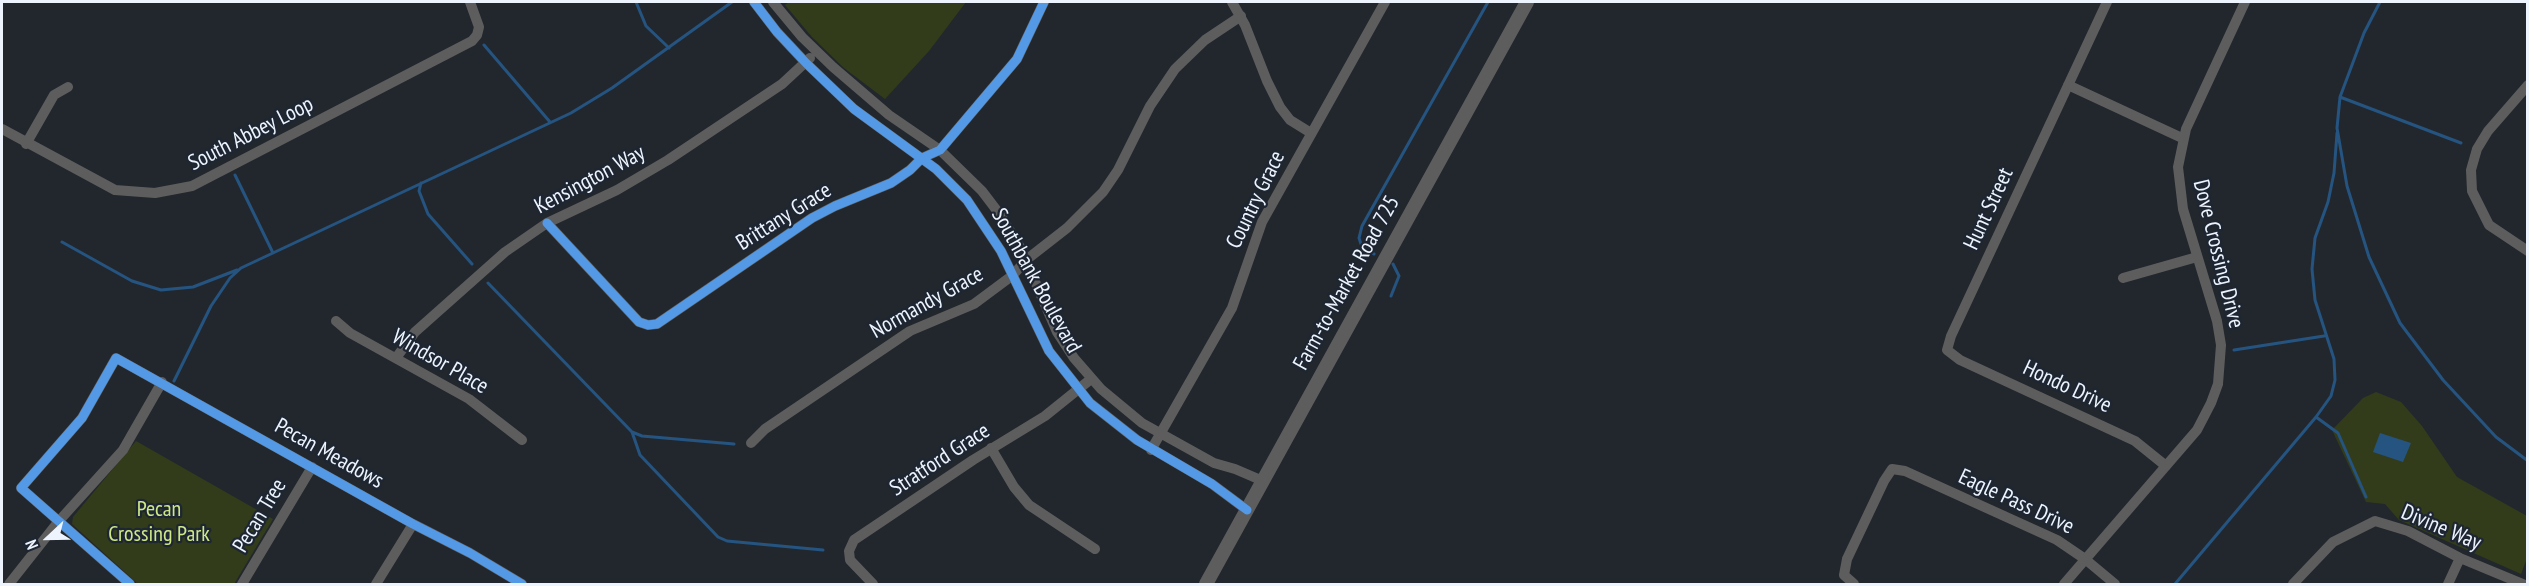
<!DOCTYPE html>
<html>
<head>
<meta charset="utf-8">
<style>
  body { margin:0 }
  #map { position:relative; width:2529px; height:586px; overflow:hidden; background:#22272d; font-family:"PT Sans Narrow",sans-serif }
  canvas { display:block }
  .frame { position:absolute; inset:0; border:3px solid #eef4fd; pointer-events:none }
  .north { position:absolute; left:18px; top:508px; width:60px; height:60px; -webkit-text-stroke:4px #1d2632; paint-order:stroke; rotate:248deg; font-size:16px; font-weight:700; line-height:24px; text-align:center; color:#eef4fd }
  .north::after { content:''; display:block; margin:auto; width:21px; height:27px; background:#eef4fd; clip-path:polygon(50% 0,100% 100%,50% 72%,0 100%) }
</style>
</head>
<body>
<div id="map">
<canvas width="2529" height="586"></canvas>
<div class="frame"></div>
<div class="north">N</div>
</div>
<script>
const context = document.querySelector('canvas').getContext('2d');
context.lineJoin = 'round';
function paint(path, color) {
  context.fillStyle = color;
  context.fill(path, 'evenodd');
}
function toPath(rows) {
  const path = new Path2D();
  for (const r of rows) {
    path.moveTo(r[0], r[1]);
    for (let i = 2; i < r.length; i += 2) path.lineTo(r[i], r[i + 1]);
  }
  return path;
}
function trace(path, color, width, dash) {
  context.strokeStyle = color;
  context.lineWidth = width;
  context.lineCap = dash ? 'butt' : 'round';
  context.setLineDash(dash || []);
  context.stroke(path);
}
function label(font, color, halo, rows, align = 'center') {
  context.font = font + ' "PT Sans Narrow",sans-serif';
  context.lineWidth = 4.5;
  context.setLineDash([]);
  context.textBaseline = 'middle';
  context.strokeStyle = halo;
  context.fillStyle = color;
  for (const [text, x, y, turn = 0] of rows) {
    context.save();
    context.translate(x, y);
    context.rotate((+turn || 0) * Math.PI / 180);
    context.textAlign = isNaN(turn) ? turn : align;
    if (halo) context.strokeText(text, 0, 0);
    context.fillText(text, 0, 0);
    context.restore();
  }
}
const green = toPath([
  [789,2,966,2,929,51,885,99,844,68,812,37,785,5],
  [2376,392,2401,402,2422,426,2457,477,2527,516,2527,558,2521,574,2399,520,2385,504,2366,502,2332,430,2363,398],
  [136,441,273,519,234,584,138,584,72,524,73,517]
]);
const water = toPath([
  [2380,433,2411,443,2403,462,2373,452]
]);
const stream = toPath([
  [636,2,646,26,669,48],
  [2380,2,2364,33,2340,97,2337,128,2347,186,2369,257,2400,323,2443,380,2496,437,2528,461],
  [484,45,550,122],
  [2340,97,2461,143],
  [235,175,273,253],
  [421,183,419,191,428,214,472,264],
  [62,242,132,281,161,290,193,287,237,270],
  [1374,254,1361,244,1359,238,1362,226,1488,2],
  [488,283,632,432,640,455,718,537,727,541,823,550],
  [1391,296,1399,276,1393,264],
  [2234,350,2324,336],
  [174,381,211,306,230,278,241,268,571,113,612,88,732,2],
  [2316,417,2338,433,2366,497],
  [632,432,642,436,734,444],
  [2175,584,2316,417,2331,396,2335,380,2334,359,2315,300,2312,269,2315,238,2328,202,2334,173,2337,133]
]);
const minor = toPath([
  [754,2,777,32,806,63,854,109,936,169,967,200,1001,251,1049,351,1090,403,1137,440,1212,484,1247,510],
  [773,2,802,37,833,67,889,115,940,150,982,191,1001,216,1020,247,1057,332,1074,358,1101,389,1142,423,1214,463,1235,469,1263,481],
  [1232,2,1245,25,1267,81,1280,107,1290,120,1311,133],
  [2107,2,1951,336,1947,350,1960,360,2135,441,2166,466],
  [2068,85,2182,138],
  [2528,85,2488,131,2477,149,2471,170,2472,191,2489,225,2528,251],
  [2,129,115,190,155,193,192,186,472,41,477,35,479,27,470,2],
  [26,144,54,95,68,87],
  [547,223,639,322,648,325,657,324,812,218,835,206,891,183,910,170,922,158,940,150,1017,59,1044,2],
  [2123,278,2197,257],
  [336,321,350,333,469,399,522,440],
  [396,358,415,332,505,252,547,223,617,190,668,160,782,84,810,58],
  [751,443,765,429,910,331,974,304,1013,275,1026,260,1067,228,1103,192,1118,170,1150,106,1175,69,1205,40,1241,16],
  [991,448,1014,487,1029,505,1095,549],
  [1151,450,1232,308,1262,222,1385,2],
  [9,584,58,522,123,450,162,382],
  [130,584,21,488,82,418,116,358,413,524,470,553,522,584],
  [242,584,312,467],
  [376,584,413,524],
  [873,584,850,560,849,551,854,540,973,460,1045,416,1091,379],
  [1854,584,1844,575,1847,559,1884,481,1892,469,1905,471,2057,540,2085,559,2115,584],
  [2064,584,2197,430,2211,403,2218,384,2221,345,2217,321,2183,209,2178,167,2186,129,2245,2],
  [2293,584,2333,542,2375,521,2408,531,2460,558,2523,584],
  [2448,584,2460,558]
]);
const tertiary = toPath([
  [1206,584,1527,2]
]);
const cycleway = toPath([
  [754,2,777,32,806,63,854,109,936,169,967,200,1001,251,1049,351,1090,403,1137,440,1212,484,1247,510],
  [547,223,639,322,648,325,657,324,812,218,835,206,891,183,910,170,922,158,940,150,1017,59,1044,2],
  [130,584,21,488,82,418,116,358,413,524,470,553,522,584]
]);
const streetNames = [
  ["South Abbey Loop",251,134,-27],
  ["Kensington Way",590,180,-28],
  ["Country Grace",1256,200,-64],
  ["Hunt Street",1989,209,-65],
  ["Brittany Grace",784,217,-32],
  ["Dove Crossing Drive",2218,254,76],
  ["Southbank Boulevard",1036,281,61],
  ["Farm-to-Market Road 725",1347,283,-61],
  ["Normandy Grace",927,303,-29],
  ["Windsor Place",440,362,30],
  ["Hondo Drive",2067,387,25],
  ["Pecan Meadows",329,454,29],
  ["Stratford Grace",940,460,-33],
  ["Eagle Pass Drive",2016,502,25],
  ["Pecan Tree",260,516,-59],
  ["Divine Way",2441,528,23]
];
const parkNames = [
  ["Pecan",159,510],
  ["Crossing Park",159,535]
];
paint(green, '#323c1b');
paint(water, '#255480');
trace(stream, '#255480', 3);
trace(minor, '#5d5d5d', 10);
trace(tertiary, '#5d5d5d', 14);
trace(cycleway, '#5399e6', 9);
label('22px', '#eef4fd', '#1d2632', streetNames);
label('22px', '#cfe887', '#1d2632', parkNames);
</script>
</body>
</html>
